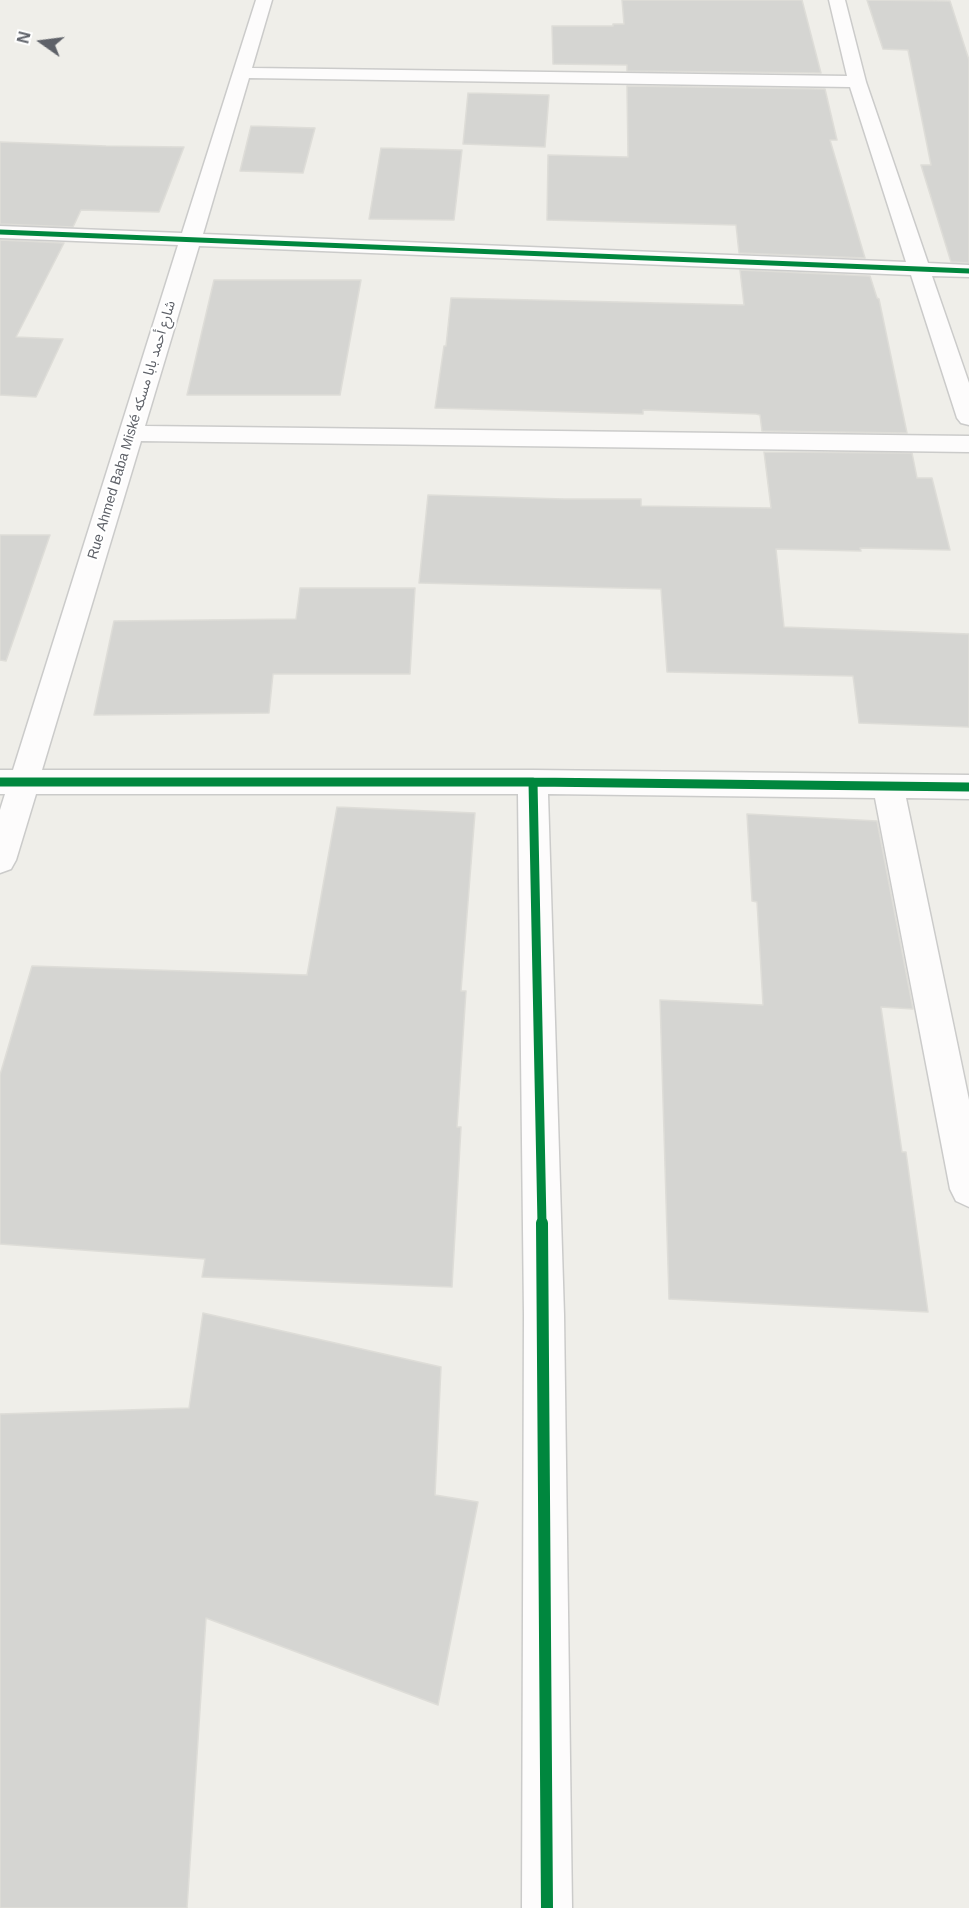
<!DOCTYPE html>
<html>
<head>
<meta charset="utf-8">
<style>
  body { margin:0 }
  #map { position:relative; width:969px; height:1908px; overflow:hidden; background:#efeee9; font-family:Arial,sans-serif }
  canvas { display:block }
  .north { position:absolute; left:12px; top:12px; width:60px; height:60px; -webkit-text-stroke:4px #fff; paint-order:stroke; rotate:284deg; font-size:16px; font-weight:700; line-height:24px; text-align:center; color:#5e6168 }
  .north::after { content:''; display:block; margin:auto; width:21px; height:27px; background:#5e6168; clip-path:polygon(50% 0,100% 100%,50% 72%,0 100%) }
</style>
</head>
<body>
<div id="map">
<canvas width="969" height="1908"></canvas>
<div class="north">N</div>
</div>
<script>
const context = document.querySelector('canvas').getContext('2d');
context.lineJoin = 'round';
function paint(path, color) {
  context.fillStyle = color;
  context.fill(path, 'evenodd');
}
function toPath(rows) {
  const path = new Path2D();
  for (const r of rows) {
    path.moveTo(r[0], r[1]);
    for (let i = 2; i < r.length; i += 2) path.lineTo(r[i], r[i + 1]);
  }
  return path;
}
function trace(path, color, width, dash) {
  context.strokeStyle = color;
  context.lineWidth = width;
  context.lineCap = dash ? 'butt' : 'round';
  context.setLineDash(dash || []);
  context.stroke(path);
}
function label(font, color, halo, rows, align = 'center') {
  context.font = font + ' Arial,"Noto Sans Arabic",sans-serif';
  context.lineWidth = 4.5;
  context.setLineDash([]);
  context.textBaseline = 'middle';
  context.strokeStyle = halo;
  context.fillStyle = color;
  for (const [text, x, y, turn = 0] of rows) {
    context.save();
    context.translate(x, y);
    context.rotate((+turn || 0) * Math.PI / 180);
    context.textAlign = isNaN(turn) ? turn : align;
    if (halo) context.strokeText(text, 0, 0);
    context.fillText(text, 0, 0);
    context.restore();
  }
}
const building = toPath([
  [622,0,802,0,821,73,627,71,627,65,553,64,552,26,613,26,613,24,624,24,622,0],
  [867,0,950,1,969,60,969,263,951,262,921,165,931,165,908,50,883,49,867,0],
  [627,86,825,89,837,140,830,140,865,258,739,253,736,225,547,220,548,155,628,157,627,86],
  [468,93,549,95,545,147,463,144,468,93],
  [251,126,315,128,303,173,240,171,251,126],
  [0,142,106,146,184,147,159,212,81,210,73,227,0,224,0,142],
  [381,148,462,150,454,220,369,219,381,148],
  [0,240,64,243,16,337,63,339,36,397,0,395,0,240],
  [740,270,870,276,877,298,879,299,907,433,762,431,760,415,756,414,643,410,643,414,435,408,444,346,446,346,451,298,744,305,740,270],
  [214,280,361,280,340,395,187,395,214,280],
  [764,452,912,453,917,478,932,478,950,550,860,548,861,551,776,549,784,627,969,634,969,727,859,723,853,676,667,672,661,589,419,583,428,495,564,499,641,499,641,506,771,508,764,452],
  [0,535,50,535,6,661,0,660,0,535],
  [300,588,415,588,410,674,273,674,269,713,94,715,114,621,296,619,300,588],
  [337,807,475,813,461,991,466,991,457,1127,461,1127,452,1287,202,1277,205,1259,0,1244,0,1075,32,966,307,975,337,807],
  [747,814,877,821,913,1009,881,1007,902,1152,906,1152,928,1312,669,1299,660,1000,763,1005,757,902,752,901,747,814],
  [203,1313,441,1367,435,1495,478,1502,438,1705,206,1618,187,1908,0,1908,0,1414,189,1408,203,1313]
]);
const minor = toPath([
  [256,0,272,0,252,68,847,76,829,0,845,0,866,82,928,263,969,265,969,277,932,276,969,383,969,425,961,423,957,418,911,275,199,246,145,426,969,436,969,452,141,441,42,770,533,770,969,775,969,799,906,798,969,1100,969,1207,956,1201,950,1189,875,798,548,794,564,1315,572,1908,522,1908,524,1315,518,794,36,794,16,860,11,869,0,873,0,810,5,794,0,794,0,770,13,770,178,245,0,238,0,226,182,233,256,0],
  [249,78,850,87,906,262,203,234,249,78]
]);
const cyclewayFar2 = toPath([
  [0,232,969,271]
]);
const cyclewayFar1 = toPath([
  [0,782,533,782,969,787],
  [533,782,542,1224]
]);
const cycleway = toPath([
  [542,1223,547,1908]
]);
const farStreetnames = [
  ["Rue Ahmed Baba Miské شارع أحمد بابا مسكه",132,430,-73]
];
paint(building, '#d5d5d2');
trace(building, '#deddd8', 1.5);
trace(minor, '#cbcbca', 3);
paint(minor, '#fdfcfc');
trace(cyclewayFar2, '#00873e', 5);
trace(cyclewayFar1, '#00873e', 9);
trace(cycleway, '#00873e', 12);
label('14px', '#5e6168', '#fff', farStreetnames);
</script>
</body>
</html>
